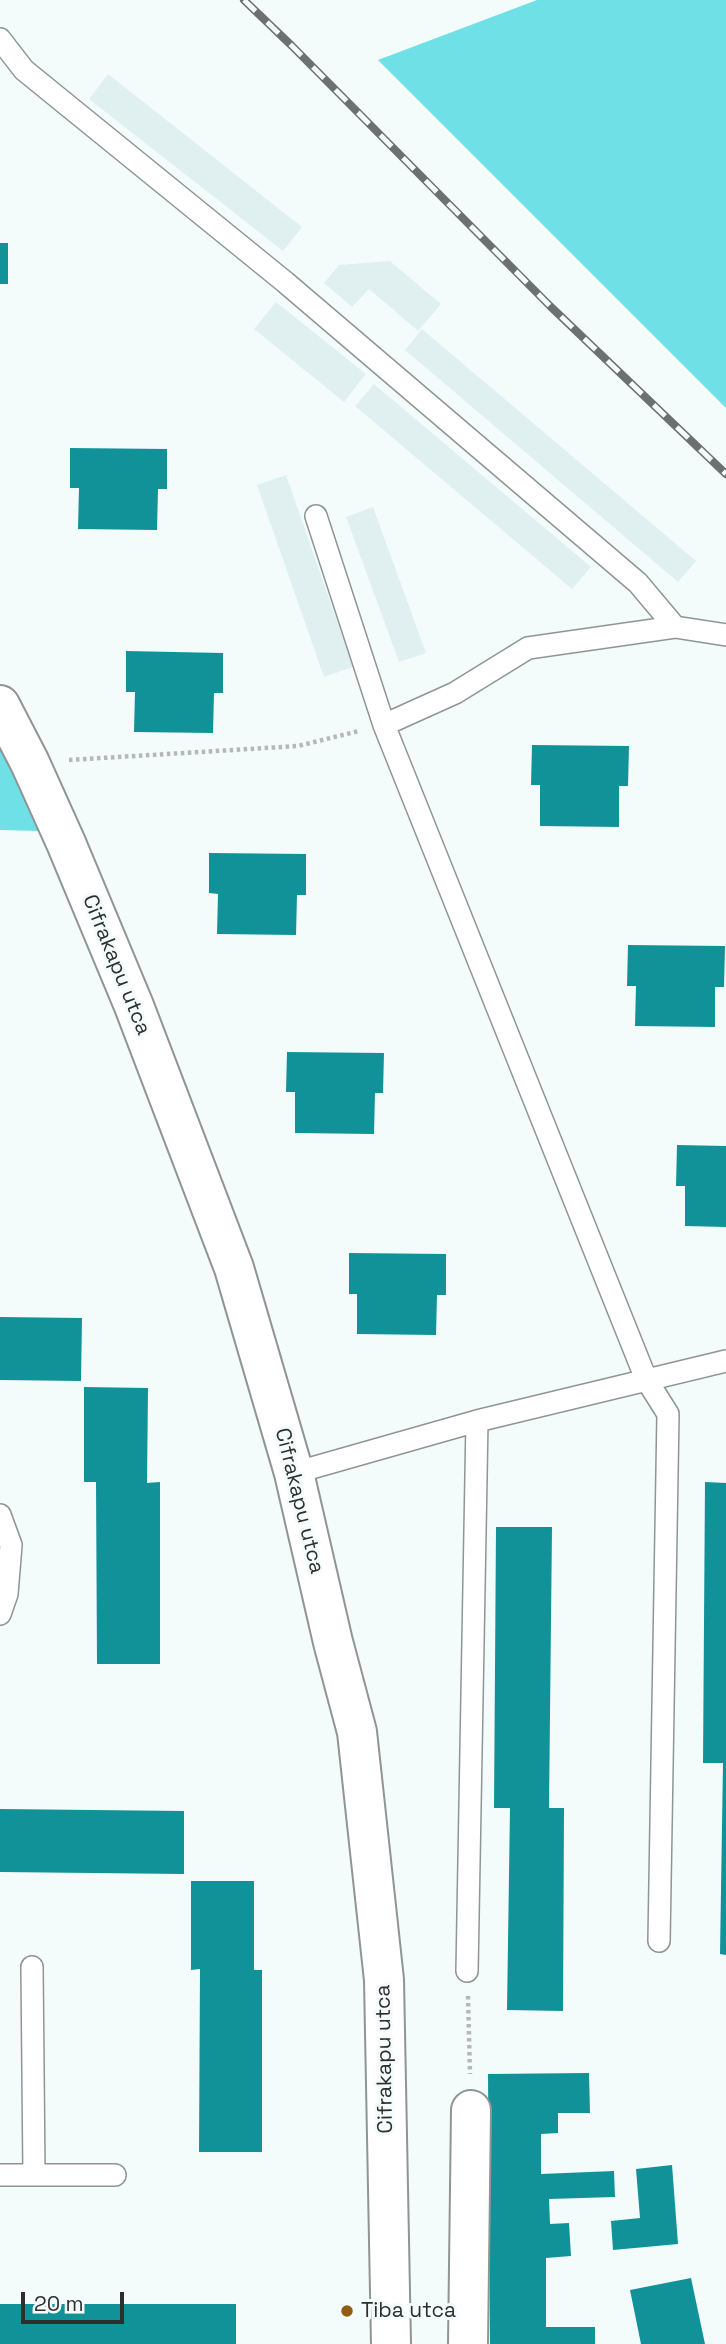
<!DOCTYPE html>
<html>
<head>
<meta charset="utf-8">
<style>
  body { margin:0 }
  #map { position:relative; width:726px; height:2344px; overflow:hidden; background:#f4fbfb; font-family:"Space Grotesk",sans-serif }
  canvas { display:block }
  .scale { position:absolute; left:21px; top:2292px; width:103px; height:32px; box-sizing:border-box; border:4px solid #2d2f2f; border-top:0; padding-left:9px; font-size:21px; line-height:24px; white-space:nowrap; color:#2d2f2f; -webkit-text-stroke:5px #f4fbfb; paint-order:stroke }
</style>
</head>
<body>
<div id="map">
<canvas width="726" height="2344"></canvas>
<div class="scale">20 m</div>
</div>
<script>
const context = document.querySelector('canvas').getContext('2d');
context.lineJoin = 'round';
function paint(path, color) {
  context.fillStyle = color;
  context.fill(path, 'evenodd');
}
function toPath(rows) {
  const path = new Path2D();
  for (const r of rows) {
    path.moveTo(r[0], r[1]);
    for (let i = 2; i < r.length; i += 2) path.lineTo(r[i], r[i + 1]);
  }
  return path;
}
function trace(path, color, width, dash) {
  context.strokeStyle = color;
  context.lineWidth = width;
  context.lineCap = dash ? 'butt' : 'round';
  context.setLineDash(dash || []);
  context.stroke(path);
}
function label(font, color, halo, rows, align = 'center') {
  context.font = font + ' "Space Grotesk",sans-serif';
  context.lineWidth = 6;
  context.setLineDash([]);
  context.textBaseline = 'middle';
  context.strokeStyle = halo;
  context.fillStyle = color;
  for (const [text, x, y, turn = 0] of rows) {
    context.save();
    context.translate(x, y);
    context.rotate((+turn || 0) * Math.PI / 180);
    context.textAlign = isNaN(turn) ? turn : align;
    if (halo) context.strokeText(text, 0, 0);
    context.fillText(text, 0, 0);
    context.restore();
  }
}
const built = toPath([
  [108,74,302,227,283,251,89,99],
  [390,261,441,304,418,331,369,289,352,307,324,283,339,265],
  [276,302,366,374,344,402,254,329],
  [422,329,696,561,678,582,405,350],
  [374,384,591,567,572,589,355,406],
  [286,475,353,667,324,677,257,485],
  [373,507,426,653,399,662,346,517]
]);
const green = toPath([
  [537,0,726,0,726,408,378,60],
  [0,744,40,831,0,830]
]);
const building = toPath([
  [0,243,8,243,8,284,0,284],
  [70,448,167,449,167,489,158,489,157,530,78,529,79,488,70,488],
  [126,651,223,653,223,693,214,693,213,733,134,732,135,692,126,692],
  [532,745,629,746,628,786,619,786,619,827,540,826,540,785,531,785],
  [209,853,306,854,306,895,297,895,296,935,217,934,218,894,209,893],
  [628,945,725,946,724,987,715,987,715,1027,635,1026,636,986,627,986],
  [287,1052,384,1053,383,1093,375,1093,374,1134,295,1133,295,1092,286,1092],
  [677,1145,726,1146,726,1227,685,1226,685,1186,676,1186],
  [349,1253,446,1254,446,1295,437,1295,436,1335,357,1334,357,1294,349,1294],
  [0,1317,82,1318,81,1381,0,1380],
  [84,1387,148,1388,147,1483,160,1482,160,1664,97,1664,96,1482,84,1482],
  [705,1482,726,1483,726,1955,720,1954,723,1763,703,1763],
  [496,1527,552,1527,549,1808,564,1808,563,2011,507,2010,510,1808,494,1808],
  [0,1809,184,1811,184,1874,0,1872],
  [191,1881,254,1881,254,1970,262,1970,262,2152,199,2152,200,1969,191,1970],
  [589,2073,590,2113,558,2113,558,2133,541,2134,541,2174,614,2171,615,2197,549,2199,550,2224,569,2223,571,2256,546,2258,546,2327,595,2327,595,2344,490,2344,488,2074],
  [672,2165,678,2244,613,2250,611,2221,640,2218,636,2169],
  [691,2278,705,2344,641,2344,630,2290],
  [0,2304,236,2304,236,2344,0,2344]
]);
const path = toPath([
  [69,760,298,746,359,731],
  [468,1996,470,2074]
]);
const lane = toPath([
  [0,39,24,70,285,282,638,583,675,627],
  [316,516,384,725,646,1379,668,1414,659,1941],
  [384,725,455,693,528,648,675,627,726,635],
  [294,1473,477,1421,726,1361],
  [0,1515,11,1545,7,1594,0,1614],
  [32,1967,34,2175],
  [467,1971,477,1421],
  [0,2175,115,2175]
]);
const street = toPath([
  [0,705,30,763,66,843,134,1006,234,1268,294,1473,333,1642,357,1732,384,1980,391,2344],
  [468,2344,471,2110]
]);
const rail = toPath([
  [244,0,292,46,550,306,726,474]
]);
const markers = [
  [347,2311,7,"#925d11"]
];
const streetNames = [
  ["Cifrakapu utca",116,965,68],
  ["Cifrakapu utca",299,1501,76],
  ["Cifrakapu utca",385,2059,-91]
];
const poiNames = [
  ["Tiba utca",361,2311]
];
paint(built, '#e0f0f0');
paint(green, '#6ee0e6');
paint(building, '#119298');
trace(lane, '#8f9595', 24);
trace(street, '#8f9595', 42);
trace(path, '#b3b8b8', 4.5, [3.5, 3.5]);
trace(lane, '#fff', 21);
trace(street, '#fff', 38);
trace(rail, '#6c7070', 8);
trace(rail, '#f4fbfb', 5, [16]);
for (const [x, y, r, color] of markers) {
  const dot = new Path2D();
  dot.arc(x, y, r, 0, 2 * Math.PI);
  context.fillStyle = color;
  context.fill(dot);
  trace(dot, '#f4fbfb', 2.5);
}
label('21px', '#2d2f2f', '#f4fbfb', streetNames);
label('21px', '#2d2f2f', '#f4fbfb', poiNames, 'left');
</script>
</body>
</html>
